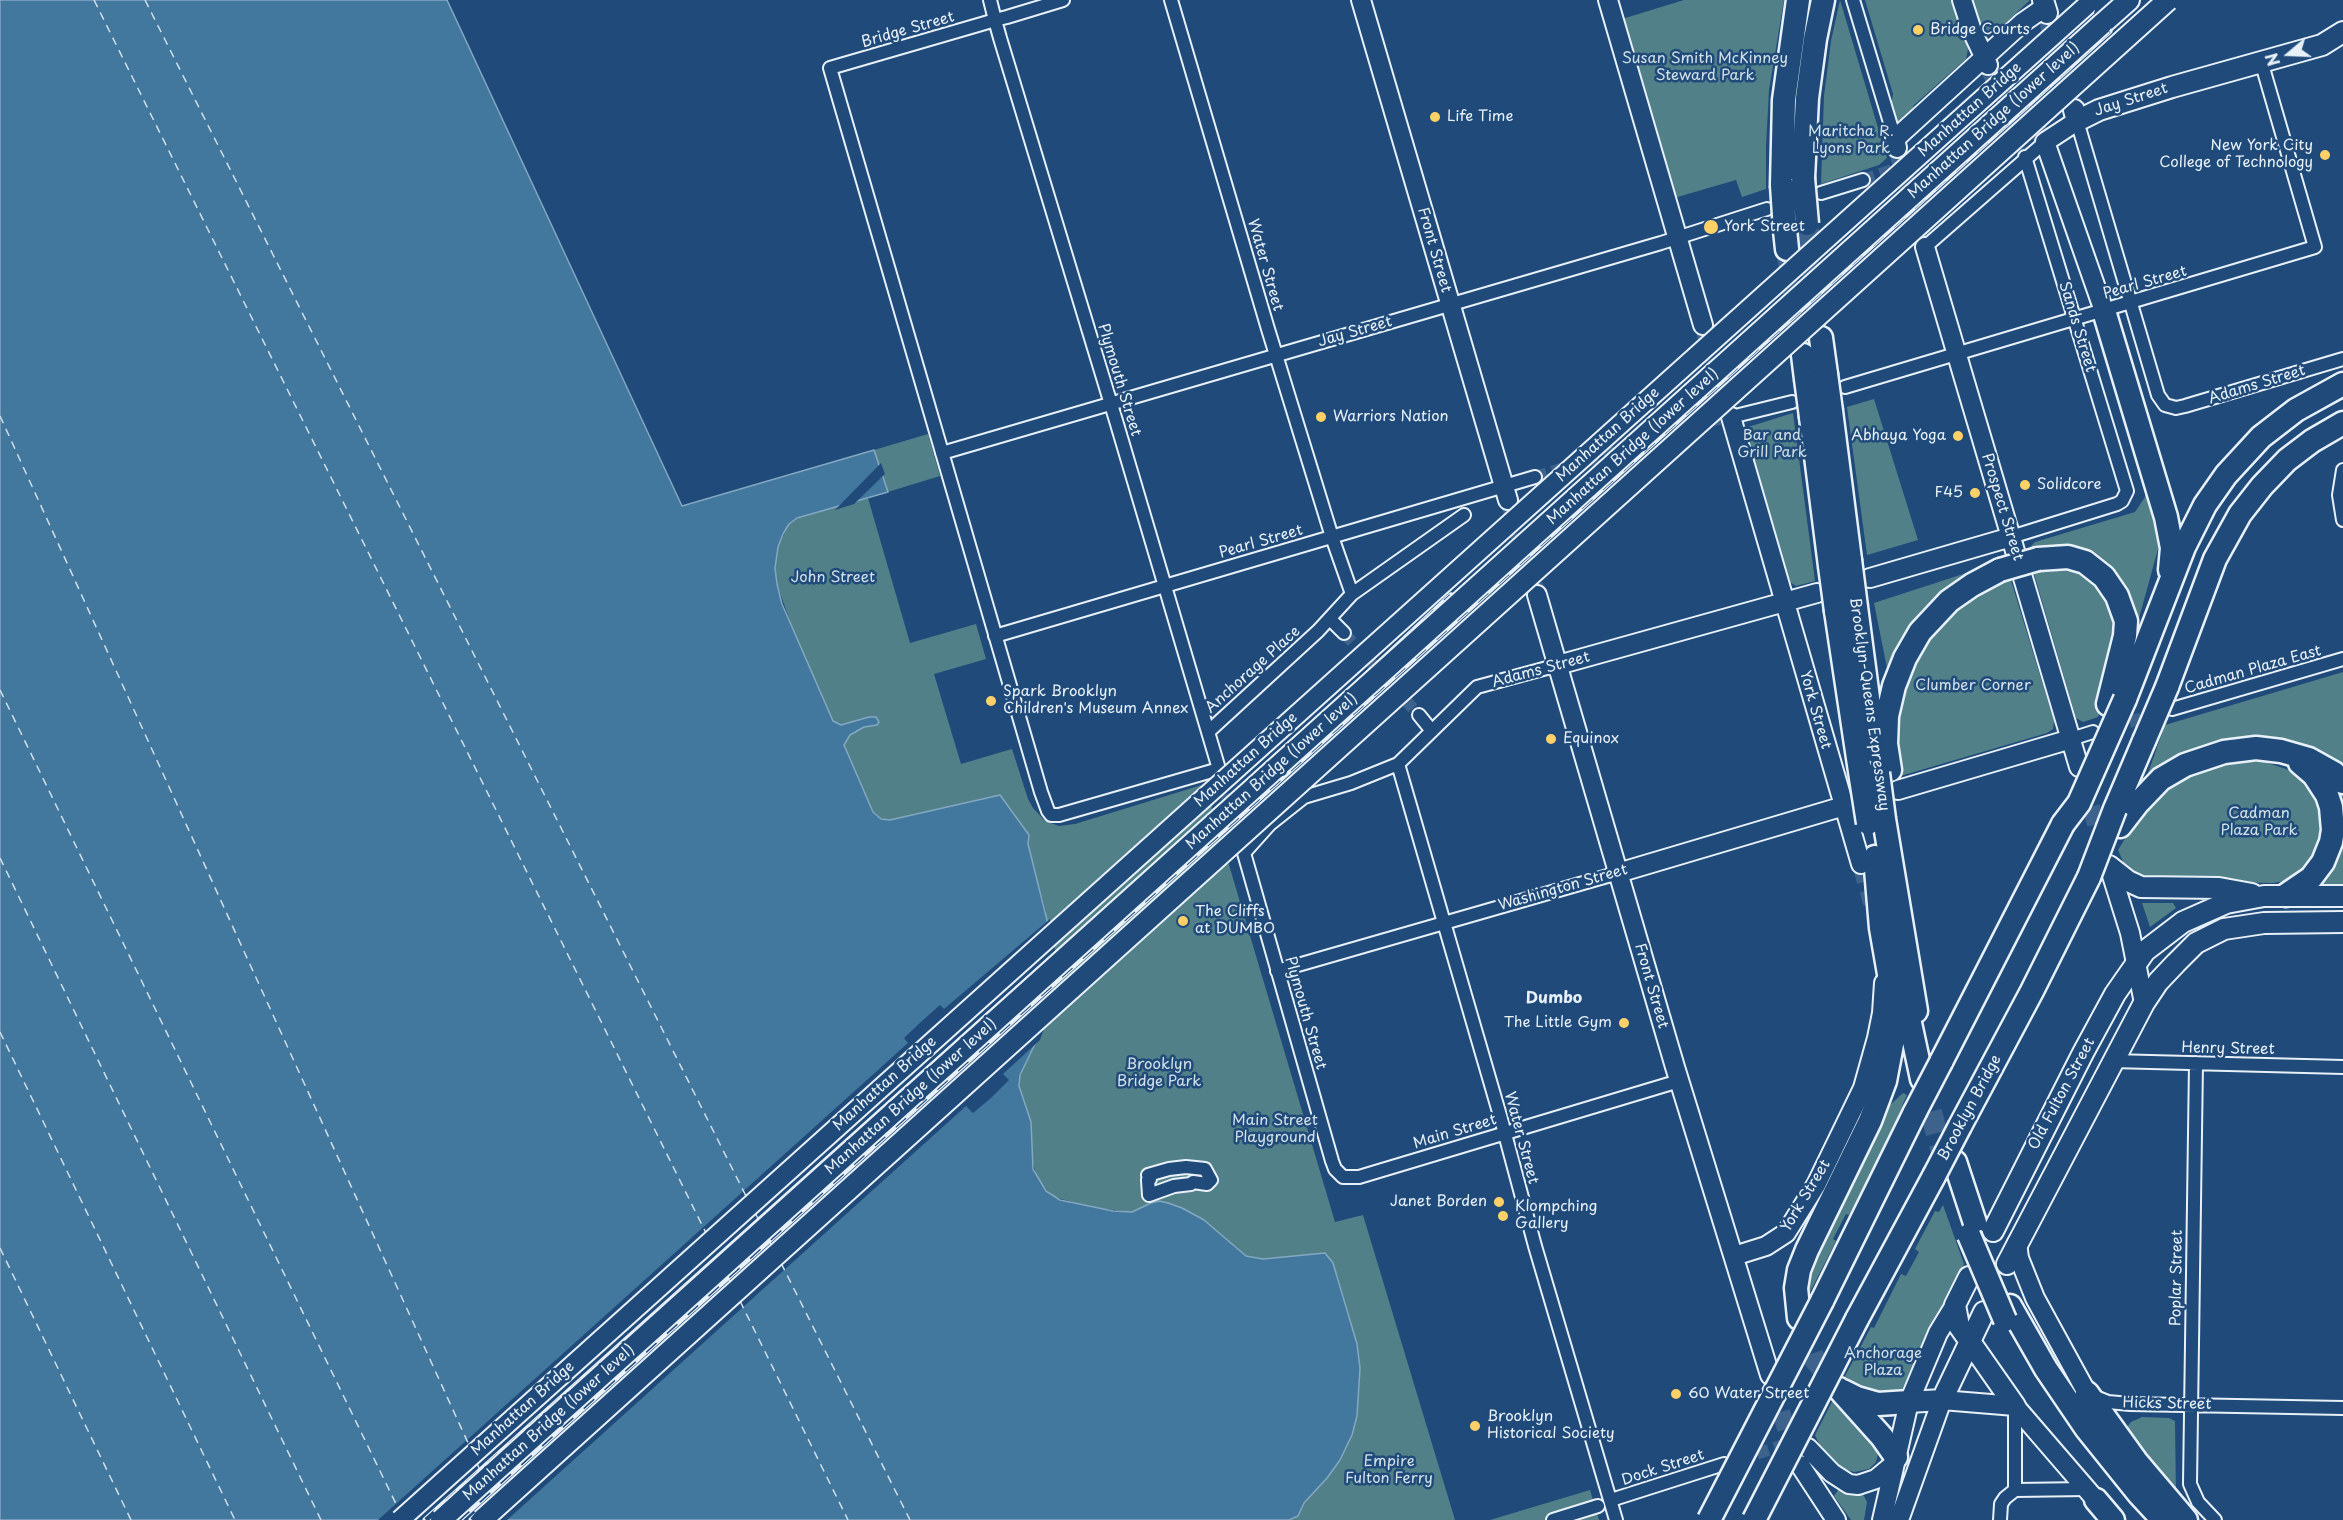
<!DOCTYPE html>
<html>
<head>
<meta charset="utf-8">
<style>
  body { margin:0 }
  #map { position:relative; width:2343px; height:1520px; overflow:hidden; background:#1f4a7a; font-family:"Playpen Sans",sans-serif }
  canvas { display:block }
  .north { position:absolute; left:2259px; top:24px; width:60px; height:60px; -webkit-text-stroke:4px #1f4a7a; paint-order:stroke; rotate:251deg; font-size:16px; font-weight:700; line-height:24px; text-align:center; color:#e8f1f8 }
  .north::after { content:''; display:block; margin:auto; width:21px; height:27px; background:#e8f1f8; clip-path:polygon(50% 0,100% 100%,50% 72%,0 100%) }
</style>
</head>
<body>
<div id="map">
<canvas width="2343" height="1520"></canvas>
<div class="north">N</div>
</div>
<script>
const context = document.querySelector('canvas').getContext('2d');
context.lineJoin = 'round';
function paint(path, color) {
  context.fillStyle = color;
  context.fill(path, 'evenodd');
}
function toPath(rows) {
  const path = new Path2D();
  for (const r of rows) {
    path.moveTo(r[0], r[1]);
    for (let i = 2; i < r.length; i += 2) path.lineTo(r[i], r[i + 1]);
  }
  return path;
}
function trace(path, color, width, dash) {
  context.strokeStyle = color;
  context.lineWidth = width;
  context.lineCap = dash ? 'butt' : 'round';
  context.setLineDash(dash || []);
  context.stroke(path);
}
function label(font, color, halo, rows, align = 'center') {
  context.font = font + ' "Playpen Sans",sans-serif';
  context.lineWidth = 5;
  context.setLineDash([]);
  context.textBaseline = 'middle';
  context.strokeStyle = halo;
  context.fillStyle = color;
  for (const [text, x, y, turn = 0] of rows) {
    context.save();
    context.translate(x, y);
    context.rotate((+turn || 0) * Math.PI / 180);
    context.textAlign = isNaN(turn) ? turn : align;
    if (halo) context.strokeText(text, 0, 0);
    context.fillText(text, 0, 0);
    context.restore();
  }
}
const green = toPath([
  [1684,0,1784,0,1769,90,1766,146,1766,189,1742,197,1736,180,1674,198,1622,19],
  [1840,0,1887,158,1879,165,1821,184,1824,96,1831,41],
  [1865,0,1953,0,1968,49,1966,59,1914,105,1910,113,1898,123,1891,105,1893,94],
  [1971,0,2030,0,1996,32,1988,35,1980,31],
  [1874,399,1918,540,1867,555,1847,407],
  [1793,413,1815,581,1796,586,1788,581,1744,434,1748,427],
  [928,434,940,476,868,498,910,643,976,624,986,659,934,674,961,764,1012,749,1028,799,1033,808,1045,821,1059,826,1075,824,1205,784,1335,1222,1363,1215,1455,1520,1289,1520,1298,1516,1304,1503,1314,1491,1352,1435,1357,1416,1360,1368,1357,1344,1337,1274,1246,1256,1204,1220,1182,1208,1168,1203,1159,1201,1132,1212,1089,1207,1052,1196,1038,1180,1032,1160,1031,1122,1019,1086,1020,1075,1036,1042,1046,912,1028,844,1029,835,1000,795,890,820,881,819,873,811,798,644,777,584,775,568,778,547,789,524,797,518,816,511,879,465,874,450],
  [2145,484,2161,538,2133,640,2129,597,2119,578,2111,570,2028,553,2028,549,2035,542,2135,512,2145,497],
  [1997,563,1888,673,1874,603],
  [2066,565,2096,580,2117,619,2102,706,2098,717,2083,722,2076,718,2032,567],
  [2009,574,2054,721,2053,729,2047,733,1897,777,1893,740,1900,685,1936,622],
  [2343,672,2343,769,2234,740,2193,749,2175,758,2147,776,2165,725],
  [2262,761,2292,771,2309,786,2316,797,2321,809,2321,836,2319,847,2309,866,2290,880,2273,883,2154,881,2143,880,2124,864,2118,850,2134,824,2159,795,2172,784,2202,769,2245,762],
  [2335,789,2343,795,2343,890,2318,887],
  [2142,903,2173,903,2176,908,2150,927],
  [1903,1093,1907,1095,1902,1106,1905,1108,1849,1215,1846,1214,1833,1239,1836,1241,1809,1294,1808,1278,1820,1245,1889,1106],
  [1943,1205,1964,1264,1901,1391,1875,1394,1851,1384,1844,1378,1871,1327,1874,1328,1901,1274,1906,1276,1919,1252,1915,1249,1935,1211,1939,1212],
  [1834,1398,1879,1449,1876,1462,1869,1469,1854,1472,1838,1467,1821,1448,1815,1435],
  [2142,1417,2169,1418,2175,1421,2176,1499,2124,1431,2131,1422],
  [1590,1490,1599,1520,1490,1520],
  [1838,1490,1863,1494,1867,1502,1864,1520,1851,1520,1834,1496]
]);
const water = toPath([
  [0,0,447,0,682,506,874,450,888,492,797,518,789,524,783,534,778,547,775,568,777,584,782,604,833,721,841,725,869,717,876,717,879,722,877,725,864,727,850,735,844,745,873,812,881,819,890,820,1000,795,1029,835,1028,844,1049,928,1036,1042,1020,1075,1019,1086,1031,1122,1033,1169,1046,1191,1060,1200,1113,1211,1132,1212,1151,1203,1159,1201,1168,1203,1182,1208,1204,1220,1246,1256,1263,1259,1325,1253,1333,1263,1357,1344,1360,1368,1357,1416,1352,1435,1340,1460,1327,1478,1304,1503,1298,1516,1289,1520,0,1520,0,0]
]);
const pier = toPath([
  [881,463,885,474,854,504,835,510],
  [1050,919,1055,951,1050,1011,1040,1040,1003,1074,1009,1080,991,1098,973,1113,966,1106,507,1520,378,1520,908,1043,904,1038,922,1021,940,1005,944,1009]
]);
const ferry = toPath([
  [94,0,706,1233],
  [145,0,747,1198],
  [0,416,469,1445],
  [0,690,398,1508],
  [0,858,321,1520],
  [0,1032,235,1520],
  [755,1213,760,1222],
  [767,1237,772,1246],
  [0,1248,131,1520],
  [781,1263,910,1520],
  [727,1275,731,1284],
  [740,1301,848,1520],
  [477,1463,481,1473]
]);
const streetTunnel = toPath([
  [1995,82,2025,157],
  [1863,180,1901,167],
  [1656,432,1663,428,1731,417],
  [1535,477,1625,449],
  [1344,633,1419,715],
  [2112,727,2156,714],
  [1221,777,1241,843],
  [1740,1459,1790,1443]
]);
const secondaryTunnel = toPath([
  [1988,66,1995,81,2025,110,2045,142],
  [1897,148,1925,247],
  [1705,332,1729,412],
  [1511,507,1537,595],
  [2083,781,2103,847],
  [1861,864,1872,903],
  [1773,1386,1794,1454]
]);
const primaryTunnel = toPath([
  [2047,13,2072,105]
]);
const highwayTunnel = toPath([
  [1808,230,1820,334],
  [1787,249,1802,351],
  [1922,1080,1947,1170],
  [1800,1323,1813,1357,1839,1389]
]);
const street = toPath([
  [990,0,995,20,1000,38,1117,424,1219,769,1059,815,1051,815,1048,811,1041,792,830,68,985,23,995,20,1007,17,1063,0],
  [1171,0,1268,329,1332,537,1352,594],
  [1853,0,1895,139],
  [2077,121,2158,395,2165,405,2176,408,2185,406,2343,359],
  [1821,193,1863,180],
  [1925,247,2045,142],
  [1845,387,2315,247,2261,61],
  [1731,417,1792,402],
  [942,453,1661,243,1767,209],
  [2343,470,2339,495,2343,520],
  [2011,537,2117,504,2122,501,2127,491,2025,157],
  [1330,619,1344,633],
  [995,636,1535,477],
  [1558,665,1477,687,1398,764,1351,783,1304,797,1270,824,1244,853,1332,1161,1335,1169,1343,1177,1359,1177,1679,1081],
  [2172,709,2343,659],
  [1419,715,1432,731],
  [1208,732,1318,631,1352,594,1464,515],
  [2071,739,2093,732],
  [1398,764,1501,1119,1535,1246,1616,1520],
  [1277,971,1618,873],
  [2112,1061,2343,1067],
  [2196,1063,2190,1484,2198,1502,2215,1520],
  [1186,1167,1205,1169,1211,1180,1207,1184,1193,1182,1191,1184,1174,1186,1149,1195,1148,1180,1150,1179,1148,1175,1169,1169,1186,1167],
  [2093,1396,2108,1402,2130,1404,2343,1408],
  [2015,1490,2015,1406],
  [2015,1490,2086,1489],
  [1611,1500,1724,1464],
  [1553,1520,1598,1506],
  [2000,1520,2001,1504,2005,1498,2015,1490]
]);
const secondary = toPath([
  [1361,0,1508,500],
  [1608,0,1703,325],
  [1962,0,1972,31,1988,65],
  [2077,121,2045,142,2104,311],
  [1897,148,1895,139,2022,23,2045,7],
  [1925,247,2079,767],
  [1731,417,1861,864],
  [1870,578,2011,537],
  [1537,595,1675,1067,1770,1375],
  [1558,665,1817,593],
  [1898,790,2071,739],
  [2109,866,2130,933,2144,1003],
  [1618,873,1844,806],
  [2017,1243,2019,1258,2035,1298,2087,1393],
  [1734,1256,1766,1246,1786,1233,1816,1185,1863,1088,1877,1038,1882,1013,1884,983],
  [1808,1448,1832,1473,1849,1484,1858,1485,1876,1479,1894,1464],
  [1800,1465,1836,1520],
  [1882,1520,1909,1402,1938,1333,1955,1305],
  [1899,1520,1942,1400,2015,1406,2096,1500]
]);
const primary = toPath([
  [2043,0,2047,13],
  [2102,24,2129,0],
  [2074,110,2077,121,2099,110,2172,87,2322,45,2343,32],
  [2109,866,2128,881,2141,887,2219,888,2252,894],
  [1993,1231,2083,1053,2115,994,2145,951,2183,922,2226,903,2264,896,2343,896],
  [2007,1264,2144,1003,2158,982,2176,963,2196,943,2224,929,2264,923,2343,922],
  [1969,1277,1955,1305,1959,1326,2015,1406],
  [1909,1402,1942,1400,1984,1312]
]);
const highway = toPath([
  [1803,178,1807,98,1815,39,1823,0],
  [1782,185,1784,100,1798,0],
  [1785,230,1787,249],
  [2104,311,2166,517,2172,548,2170,570],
  [1821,338,1826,374],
  [1803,355,1806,379],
  [1831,411,1850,560],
  [1811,417,1830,566],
  [2038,559,2068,557,2085,562,2104,577,2117,596,2126,621,2125,636,2108,704],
  [1856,607,1875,751],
  [1836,611,1861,778],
  [2167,687,2215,559,2240,514,2262,486,2287,460,2312,441,2343,423],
  [2125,699,2184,547,2205,505,2226,475,2261,437,2296,410,2343,384],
  [1890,770,1886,744,1887,716,1894,686,1905,658,1920,632,1949,601,1972,585,2000,570],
  [2115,809,2144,741],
  [1884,819,1916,1011],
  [2120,826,2137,804,2161,779,2185,765,2224,752,2256,748,2281,751,2309,759,2334,773,2343,782],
  [2286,895,2311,878,2323,862,2331,842,2333,830,2331,807,2327,795,2314,775,2300,763],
  [1904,995,1922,1079],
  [1941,1062,2063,824],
  [1960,1126,2032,991,2089,877],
  [1955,1162,1975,1223],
  [1822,1301,1915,1112],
  [2010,1306,2046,1369,2086,1428,2139,1494,2163,1520],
  [1799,1318,1796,1288,1799,1270,1807,1250,1870,1121,1885,1081,1893,1039,1895,1020,1892,991,1881,928,1875,857],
  [1857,1319,1934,1176],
  [1839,1389,1882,1437,1896,1457],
  [1843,1391,1857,1398,1878,1404,1909,1402],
  [2087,1393,2136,1461,2186,1520],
  [2096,1500,2113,1520]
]);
const rail = toPath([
  [409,1520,2091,11],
  [426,1520,1355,686,1451,596],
  [458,1520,2109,31],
  [472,1520,2115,38]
]);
const secondaryBridge = toPath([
  [400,1520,2087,5]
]);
const primaryBridge = toPath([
  [441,1520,2102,24],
  [482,1520,2168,0]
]);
const highwayBridge = toPath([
  [1803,178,1807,224],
  [1782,185,1785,230],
  [1826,374,1831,411],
  [1806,379,1811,417],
  [1850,560,1856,607],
  [1830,566,1836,611],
  [2000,570,2038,559],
  [2144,741,2167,687],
  [1878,773,1884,819],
  [1861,778,1868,823],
  [2063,824,2079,803,2125,699],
  [2089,877,2115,809],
  [1915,1112,1941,1062],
  [1934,1176,1960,1126],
  [1969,1235,2005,1320],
  [1709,1520,1822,1301],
  [1754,1520,1857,1319]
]);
const markers = [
  [1918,30,6,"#ffd166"],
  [1435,117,6,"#ffd166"],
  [2325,155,6,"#ffd166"],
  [1711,227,8,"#ffd166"],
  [1321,417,6,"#ffd166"],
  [1958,436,6,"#ffd166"],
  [2025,485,6,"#ffd166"],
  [1975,493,6,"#ffd166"],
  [991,701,6,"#ffd166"],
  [1551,739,6,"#ffd166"],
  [1183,921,6,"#ffd166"],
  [1624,1023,6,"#ffd166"],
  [1499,1202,6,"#ffd166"],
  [1503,1216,6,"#ffd166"],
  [1676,1394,6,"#ffd166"],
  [1475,1426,6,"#ffd166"]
];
const streetNames = [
  ["Bridge Street",908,30,-16],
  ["Jay Street",2131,100,-18],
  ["Manhattan Bridge",1970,110,-42],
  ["Manhattan Bridge (lower level)",1994,121,-42],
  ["Front Street",1434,250,74],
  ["Water Street",1265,265,74],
  ["Pearl Street",2145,283,-16],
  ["Sands Street",2077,327,73],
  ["Jay Street",1355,332,-16],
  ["Plymouth Street",1119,380,73],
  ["Adams Street",2257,385,-17],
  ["Manhattan Bridge",1608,435,-42],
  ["Manhattan Bridge (lower level)",1633,447,-42],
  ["Prospect Street",2002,507,73],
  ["Pearl Street",1261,542,-16],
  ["Anchorage Place",1253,670,-42],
  ["Adams Street",1541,670,-15],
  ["Cadman Plaza East",2253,670,-16],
  ["Brooklyn-Queens Expressway",1869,704,82],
  ["York Street",1815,710,74],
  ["Manhattan Bridge",1246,760,-42],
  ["Manhattan Bridge (lower level)",1272,772,-42],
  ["Washington Street",1563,888,-16],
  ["Front Street",1651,986,74],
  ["Plymouth Street",1305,1013,74],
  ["Henry Street",2228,1049,1],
  ["Manhattan Bridge",885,1084,-42],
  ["Old Fulton Street",2062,1094,-62],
  ["Manhattan Bridge (lower level)",911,1097,-42],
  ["Brooklyn Bridge",1970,1108,-62],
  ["Main Street",1455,1132,-17],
  ["Water Street",1521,1138,75],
  ["York Street",1806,1196,-59],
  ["Poplar Street",2177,1278,-89],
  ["Hicks Street",2167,1404,1],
  ["Manhattan Bridge",523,1409,-42],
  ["Manhattan Bridge (lower level)",549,1423,-42],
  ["Dock Street",1663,1468,-18]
];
const poiNames = [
  ["Bridge Courts",1930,30],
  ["Life Time",1447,117],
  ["New York City",2313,146,"right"],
  ["College of Technology",2313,163,"right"],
  ["York Street",1724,227],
  ["Warriors Nation",1333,417],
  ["Abhaya Yoga",1946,436,"right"],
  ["Solidcore",2037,485],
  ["F45",1963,493,"right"],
  ["Spark Brooklyn",1003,692],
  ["Children's Museum Annex",1003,709],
  ["Equinox",1563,739],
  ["The Cliffs",1195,912],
  ["at DUMBO",1195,929],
  ["The Little Gym",1612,1023,"right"],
  ["Janet Borden",1487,1202,"right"],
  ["Klompching",1515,1207],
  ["Gallery",1515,1224],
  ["60 Water Street",1688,1394],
  ["Brooklyn",1487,1417],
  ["Historical Society",1487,1434]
];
const parkNames = [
  ["Susan Smith McKinney",1705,59],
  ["Steward Park",1705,76],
  ["Maritcha R.",1851,132],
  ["Lyons Park",1851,149],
  ["Bar and",1772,436],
  ["Grill Park",1772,453],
  ["John Street",833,578],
  ["Clumber Corner",1973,686],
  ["Cadman",2259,814],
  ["Plaza Park",2259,831],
  ["Brooklyn",1159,1065],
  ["Bridge Park",1159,1082],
  ["Main Street",1275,1121],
  ["Playground",1275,1138],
  ["Anchorage",1883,1354],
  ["Plaza",1883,1371],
  ["Empire",1389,1462],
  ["Fulton Ferry",1389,1479]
];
const neighbourhoodNames = [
  ["Dumbo",1554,999]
];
paint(green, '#528089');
paint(water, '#42779e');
trace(water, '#84a8c2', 1.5);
paint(pier, '#1f4a7a');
trace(ferry, '#cfdfea', 1.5, [8, 6]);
trace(streetTunnel, '#3d638d', 12, [12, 6]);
trace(secondaryTunnel, '#3d638d', 18, [18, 9]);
trace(primaryTunnel, '#3d638d', 20, [20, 10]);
trace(highwayTunnel, '#3d638d', 22, [22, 11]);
trace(street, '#e8f1f8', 16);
trace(secondary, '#e8f1f8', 22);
trace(primary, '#e8f1f8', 24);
trace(highway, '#e8f1f8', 27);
trace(street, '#1f4a7a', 12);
trace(secondary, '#1f4a7a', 18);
trace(primary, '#1f4a7a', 20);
trace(highway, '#1f4a7a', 22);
trace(rail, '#e8f1f8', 7);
trace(rail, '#1f4a7a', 4.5, [14]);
trace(secondaryBridge, '#e8f1f8', 22, []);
trace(primaryBridge, '#e8f1f8', 24, []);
trace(highwayBridge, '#e8f1f8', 27, []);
trace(secondaryBridge, '#1f4a7a', 18);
trace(primaryBridge, '#1f4a7a', 20);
trace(highwayBridge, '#1f4a7a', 22);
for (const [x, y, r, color] of markers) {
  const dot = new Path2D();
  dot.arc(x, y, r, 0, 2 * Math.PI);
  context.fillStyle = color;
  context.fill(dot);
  trace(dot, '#1f4a7a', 2);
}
label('15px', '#e8f1f8', '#1f4a7a', streetNames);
label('15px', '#e8f1f8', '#1f4a7a', poiNames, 'left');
label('15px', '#d2e0e7', '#1f4a7a', parkNames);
label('bold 16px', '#e8f1f8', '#1f4a7a', neighbourhoodNames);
</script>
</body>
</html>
